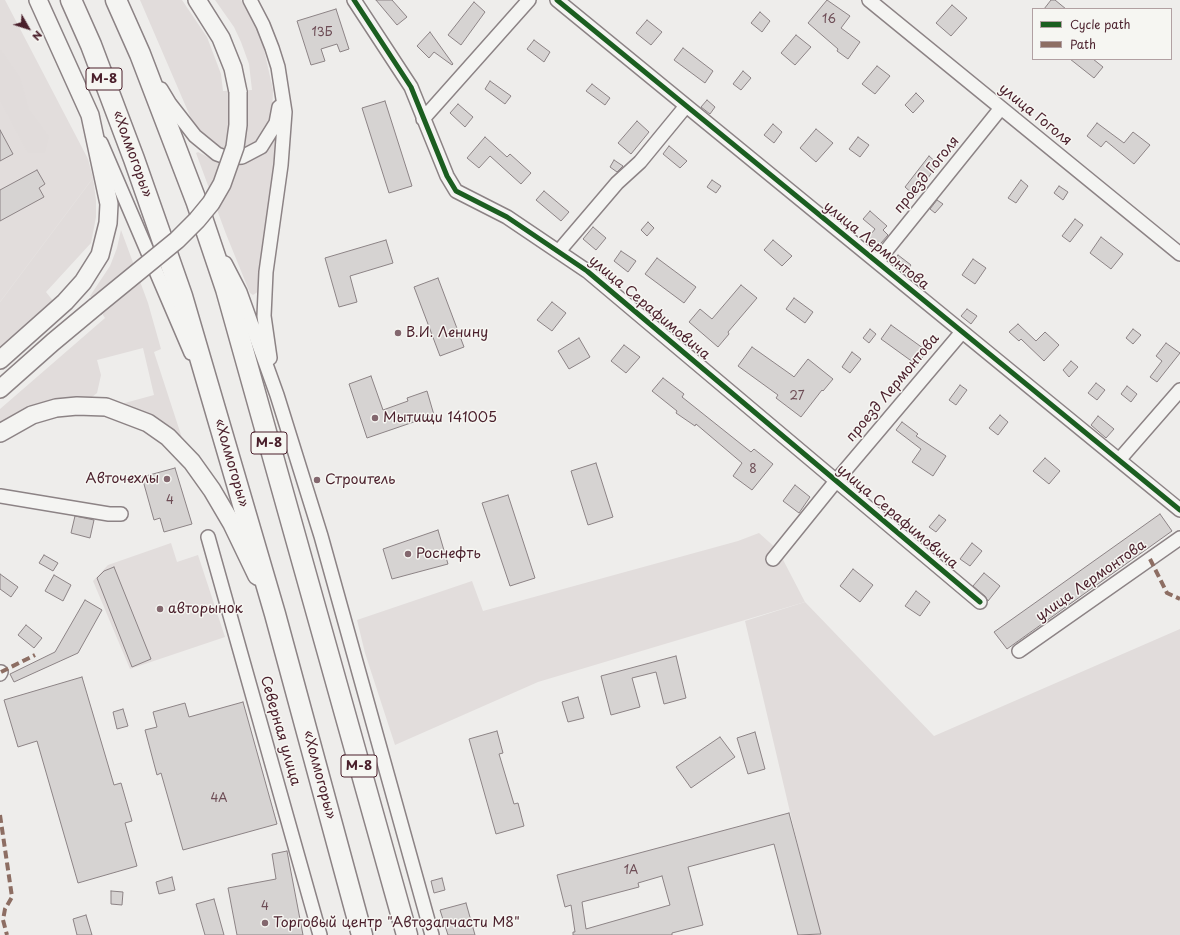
<!DOCTYPE html>
<html>
<head>
<meta charset="utf-8">
<style>
  body { margin:0 }
  #map { position:relative; width:1180px; height:935px; overflow:hidden; background:#eeedeb; font-family:"Playpen Sans",sans-serif }
  canvas { display:block }
  .legend { position:absolute; left:1032px; top:8px; width:140px; height:52px; box-sizing:border-box; background:#f6f6f2; border:1px solid #b1a0a2; margin:0; padding:5px 7px; list-style:none; font-size:12px; color:#4a1f2b }
  .legend li { display:flex; align-items:center; gap:8px; height:20px }
  .legend b { width:20px; border:1px solid #b1a0a2 }
  .north { position:absolute; left:8px; top:8px; width:40px; height:40px; -webkit-text-stroke:3px #f6f6f2; paint-order:stroke; rotate:129deg; font-size:11px; font-weight:700; line-height:16px; text-align:center; color:#4a1f2b }
  .north::after { content:''; display:block; margin:auto; width:14px; height:18px; background:#4a1f2b; clip-path:polygon(50% 0,100% 100%,50% 72%,0 100%) }
</style>
</head>
<body>
<div id="map">
<canvas width="1180" height="935"></canvas>
<ul class="legend">
<li><b style="height:5px;background:#1b5e20"></b>Cycle path</li>
<li><b style="height:5px;background:#8d6e63"></b>Path</li>
</ul>
<div class="north">N</div>
</div>
<script>
const context = document.querySelector('canvas').getContext('2d');
context.lineJoin = 'round';
function paint(path, color) {
  context.fillStyle = color;
  context.fill(path, 'evenodd');
}
function toPath(rows) {
  const path = new Path2D();
  for (const r of rows) {
    path.moveTo(r[0], r[1]);
    for (let i = 2; i < r.length; i += 2) path.lineTo(r[i], r[i + 1]);
  }
  return path;
}
function trace(path, color, width, dash) {
  context.strokeStyle = color;
  context.lineWidth = width;
  context.lineCap = dash ? 'butt' : 'round';
  context.setLineDash(dash || []);
  context.stroke(path);
}
function label(font, color, halo, rows, align = 'center') {
  context.font = font + ' "Playpen Sans",sans-serif';
  context.lineWidth = 3;
  context.setLineDash([]);
  context.textBaseline = 'middle';
  context.strokeStyle = halo;
  context.fillStyle = color;
  for (const [text, x, y, turn = 0] of rows) {
    context.save();
    context.translate(x, y);
    context.rotate((+turn || 0) * Math.PI / 180);
    context.textAlign = isNaN(turn) ? turn : align;
    if (halo) context.strokeText(text, 0, 0);
    context.fillText(text, 0, 0);
    context.restore();
  }
}
const built = toPath([
  [0,0,5,0,88,159,93,178,0,302],
  [759,533,778,550,805,602,538,682,395,745,365,653,357,620,472,581,483,611,738,541],
  [171,543,177,562,198,555,225,637,130,669,93,581,108,565]
]);
const green = toPath([
  [140,0,182,0,207,37,221,74,223,91,252,90,249,64,241,42,234,27,215,0,241,0,257,28,263,45,273,90,272,115,263,135,256,142,247,147,236,151,216,147,206,141,193,123],
  [0,49,20,78,29,110,49,137,45,153,28,153,0,100],
  [277,139,275,167,259,291,253,295,250,293,226,234,196,153,198,152,216,161,233,165,250,160,267,148,274,140],
  [93,178,96,200,96,217,91,243,46,292,54,302,0,348,0,302],
  [121,230,148,303,161,349,154,352,183,441,121,404,154,395,143,348,97,360,101,375,97,393,92,397,13,416,0,423,0,409,105,318,90,296,110,266,117,248],
  [805,602,934,736,1180,629,1180,935,819,935,745,621]
]);
const building = toPath([
  [376,0,392,0,407,17,397,25,376,0],
  [827,0,850,16,841,28,860,42,848,59,837,51,838,49,808,23,827,0],
  [1051,0,1055,0,1066,9,1044,9,1051,0],
  [474,2,485,12,461,45,448,35,474,2],
  [952,5,967,18,951,36,936,23,952,5],
  [336,9,349,49,340,52,337,44,321,49,325,61,311,65,297,21,336,9],
  [760,12,770,21,762,32,751,23,760,12],
  [647,20,662,32,651,45,636,33,647,20],
  [430,32,453,64,452,65,434,52,429,58,417,46,430,32],
  [796,35,811,47,795,65,781,53,796,35],
  [534,40,550,52,544,62,527,49,534,40],
  [683,48,713,71,705,83,674,60,683,48],
  [1070,59,1093,59,1103,67,1094,78,1070,59],
  [877,66,890,76,875,94,862,84,877,66],
  [743,71,751,78,741,90,733,84,743,71],
  [490,81,511,96,505,104,485,89,490,81],
  [592,84,610,98,605,105,586,91,592,84],
  [916,93,924,101,913,113,905,105,916,93],
  [707,100,715,107,710,114,701,107,707,100],
  [385,101,412,186,389,193,362,108,385,101],
  [458,104,473,117,465,127,450,113,458,104],
  [637,121,649,132,631,154,618,143,637,121],
  [1097,123,1124,143,1133,132,1150,145,1134,164,1106,141,1101,147,1087,136,1097,123],
  [773,124,782,132,774,143,764,135,773,124],
  [816,129,833,143,816,162,800,148,816,129],
  [0,130,13,154,0,161,0,130],
  [485,137,507,157,510,154,531,173,521,184,490,156,479,168,467,158,485,137],
  [858,137,869,145,860,157,849,149,858,137],
  [669,146,687,161,680,168,663,154,669,146],
  [929,156,938,164,915,196,905,187,929,156],
  [614,160,623,166,617,172,610,167,614,160],
  [37,170,45,184,39,188,44,197,0,221,0,190,37,170],
  [712,180,721,186,716,193,707,187,712,180],
  [1021,180,1028,186,1016,203,1008,198,1021,180],
  [1059,186,1068,192,1063,200,1054,193,1059,186],
  [544,191,569,212,561,221,536,200,544,191],
  [937,200,943,204,935,213,930,209,937,200],
  [870,211,887,226,883,230,888,235,875,250,865,242,875,229,863,219,870,211],
  [1075,219,1083,225,1070,242,1062,236,1075,219],
  [648,222,654,228,647,236,641,230,648,222],
  [593,227,606,238,596,250,583,239,593,227],
  [1101,237,1123,254,1111,269,1090,253,1101,237],
  [386,240,393,263,350,276,357,302,339,307,325,258,386,240],
  [773,240,792,256,782,266,764,250,773,240],
  [621,251,636,261,628,272,614,261,621,251],
  [898,255,911,265,905,273,892,263,898,255],
  [657,258,696,287,684,303,645,274,657,258],
  [973,259,986,268,975,284,962,275,973,259],
  [438,278,464,347,440,356,414,287,438,278],
  [741,285,757,298,728,332,729,334,718,347,689,322,700,309,712,319,741,285],
  [794,298,813,312,805,323,786,309,794,298],
  [552,302,566,313,552,331,537,320,552,302],
  [967,309,977,316,971,324,961,316,967,309],
  [1018,324,1036,341,1045,332,1059,345,1044,361,1021,339,1019,341,1009,332,1018,324],
  [891,325,927,351,917,365,881,339,891,325],
  [870,329,876,334,869,343,863,338,870,329],
  [1133,329,1141,335,1133,344,1126,338,1133,329],
  [579,338,590,357,569,369,558,351,579,338],
  [1166,343,1180,353,1157,382,1150,377,1162,361,1156,356,1166,343],
  [624,345,640,357,626,373,611,361,624,345],
  [752,347,793,376,794,377,808,359,833,379,823,391,822,390,801,417,776,398,778,395,738,366,752,347],
  [852,352,861,359,850,373,842,367,852,352],
  [1071,361,1078,367,1069,377,1063,370,1071,361],
  [371,376,383,410,408,401,407,398,427,391,434,415,367,438,349,384,371,376],
  [663,378,684,394,682,397,751,452,754,449,773,464,752,490,733,476,742,463,696,424,695,426,676,413,677,411,652,391,663,378],
  [1096,383,1105,390,1097,400,1088,393,1096,383],
  [960,385,967,390,956,405,949,400,960,385],
  [1127,386,1137,394,1131,402,1121,394,1127,386],
  [1000,415,1008,422,998,435,989,428,1000,415],
  [1098,416,1114,429,1106,438,1091,425,1098,416],
  [902,422,918,434,916,436,946,456,933,476,912,462,921,449,896,430,902,422],
  [1045,458,1060,471,1049,484,1033,471,1045,458],
  [596,463,613,517,588,525,571,471,596,463],
  [175,468,192,524,164,532,160,518,154,520,142,477,175,468],
  [795,485,810,497,799,513,783,501,795,485],
  [508,495,535,578,510,586,482,503,508,495],
  [1160,514,1172,531,1007,649,994,632,1160,514],
  [939,515,946,520,936,532,929,527,939,515],
  [75,516,94,520,90,538,71,533,75,516],
  [438,530,448,564,392,579,383,549,438,530],
  [972,543,982,551,970,566,960,559,972,543],
  [44,555,58,563,53,571,39,563,44,555],
  [114,567,151,659,132,667,97,578,104,571,114,567],
  [853,569,873,585,860,602,840,586,853,569],
  [984,573,1000,586,988,601,985,596,973,586,984,573],
  [0,574,18,587,11,597,0,589,0,574],
  [54,575,71,585,63,601,45,591,54,575],
  [916,591,930,602,920,616,905,606,916,591],
  [85,600,102,610,78,653,14,682,10,674,55,652,85,600],
  [26,625,42,638,34,648,18,635,26,625],
  [676,656,686,698,664,704,656,672,632,678,640,707,611,715,601,676,676,656],
  [82,677,114,785,121,783,132,821,125,823,137,866,78,883,37,741,18,747,4,700,82,677],
  [578,697,584,718,568,722,562,702,578,697],
  [243,702,277,824,183,850,161,773,157,775,145,730,157,727,153,712,185,703,189,717,243,702],
  [123,709,128,726,117,729,113,712,123,709],
  [497,731,503,753,499,754,514,804,518,803,524,826,496,834,469,739,497,731],
  [755,732,765,769,748,774,737,738,755,732],
  [720,737,735,757,691,788,676,767,720,737],
  [789,813,821,934,798,935,774,844,688,867,703,925,672,933,672,935,573,935,573,932,575,932,571,905,565,907,557,875,789,813],
  [662,876,670,905,586,929,582,902,639,887,638,883,662,876],
  [287,851,303,935,237,935,228,888,276,879,272,854,287,851],
  [172,877,175,890,159,894,156,882,172,877],
  [442,878,445,890,434,893,431,881,442,878],
  [111,891,123,892,122,905,111,904,111,891],
  [214,899,224,935,205,935,196,904,214,899],
  [466,903,475,935,448,935,440,910,466,903],
  [86,915,92,935,77,935,73,919,86,915]
]);
const minor = toPath([
  [250,0,263,25,272,48,278,67,285,112,281,165,266,272,264,316,270,358],
  [354,0,411,87,447,176,456,191,507,217,587,271,980,602],
  [557,0,1180,510],
  [869,0,1180,254],
  [161,89,170,104,195,136,217,154,228,158,242,157,261,147,276,123,279,107],
  [423,119,529,0],
  [101,143,191,353],
  [559,251,617,183,640,162,686,106],
  [877,262,1001,108],
  [225,263,240,292,277,395,321,536,432,935],
  [1119,460,1180,390],
  [0,496,109,514,121,514],
  [208,537,320,935],
  [773,559,836,481,962,332],
  [1019,651,1180,538],
  [0,674,1,672]
]);
const major = toPath([
  [197,0,221,38,233,68,238,92],
  [0,360,65,302,83,282,100,255,108,223,109,204,90,115,38,0],
  [0,389,53,342,95,307],
  [0,433,32,415,56,408,77,406,106,407,148,423,168,437,192,462,212,490,232,524,257,576]
]);
const highway = toPath([
  [71,0,91,45,134,159,182,296,275,614,362,935],
  [116,0,140,54,197,203,226,289,407,935]
]);
const majorBridge = toPath([
  [95,307,177,240,197,220,211,203,222,184,235,147,238,125,238,92]
]);
const quiet = toPath([
  [1150,559,1167,593,1180,599],
  [1,672,35,655],
  [0,815,12,897,5,909,3,920,7,935]
]);
const cycleway = toPath([
  [354,0,411,87,447,176,456,191,507,217,587,271,980,602],
  [557,0,1180,510]
]);
const markers = [
  [398,333,4,"#83676e"],
  [375,418,4,"#83676e"],
  [167,479,4,"#83676e"],
  [317,480,4,"#83676e"],
  [408,554,4,"#83676e"],
  [160,609,4,"#83676e"],
  [265,923,4,"#83676e"]
];
const numberNames = [
  ["16",829,20],
  ["13Б",322,33],
  ["27",797,397],
  ["8",753,470],
  ["4",170,501],
  ["4А",219,799],
  ["1А",631,871],
  ["4",265,907]
];
const shields = [
  [104,79,36],
  [269,443,36],
  [359,766,36]
];
const shieldNames = [
  ["М-8",104,79],
  ["М-8",269,443],
  ["М-8",359,766]
];
const streetNames = [
  ["улица Гоголя",1035,115,39],
  ["«Холмогоры»",132,154,70],
  ["проезд Гоголя",927,175,-51],
  ["улица Лермонтова",876,246,39],
  ["улица Серафимовича",649,308,40],
  ["проезд Лермонтова",893,388,-50],
  ["«Холмогоры»",231,463,74],
  ["улица Серафимовича",897,517,40],
  ["улица Лермонтова",1091,581,-35],
  ["Северная улица",280,731,74],
  ["«Холмогоры»",319,775,75]
];
const poiNames = [
  ["В.И. Ленину",406,333],
  ["Мытищи 141005",383,418],
  ["Авточехлы",159,479,"right"],
  ["Строитель",325,480],
  ["Роснефть",416,554],
  ["авторынок",168,609],
  ["Торговый центр \"Автозапчасти М8\"",273,923]
];
paint(built, '#e2dddc');
paint(green, '#e1dcdb');
paint(building, '#d6d3d2');
trace(building, '#8c8385', 1);
trace(minor, '#8c8385', 16);
trace(major, '#8c8385', 20);
trace(highway, '#8c8385', 23);
trace(minor, '#f4f4f2', 13);
trace(major, '#f4f4f2', 17);
trace(highway, '#f4f4f2', 20);
trace(majorBridge, '#8c8385', 20, []);
trace(majorBridge, '#f4f4f2', 17);
trace(quiet, '#8d6e63', 4, [8, 4]);
trace(cycleway, '#1b5e20', 5);
for (const [x, y, r, color] of markers) {
  const dot = new Path2D();
  dot.arc(x, y, r, 0, 2 * Math.PI);
  context.fillStyle = color;
  context.fill(dot);
  trace(dot, '#f6f6f2', 1.5);
}
label('12px', '#6d4c55', null, numberNames);
for (const [x, y, w] of shields) {
  const box = new Path2D();
  box.roundRect(x - w / 2, y - 11, w, 22, 3);
  context.fillStyle = '#f6f6f2';
  context.fill(box);
  trace(box, '#4a1f2b', 1);
}
label('bold 13px', '#4a1f2b', null, shieldNames);
label('14px', '#4a1f2b', '#f6f6f2', streetNames);
label('14px', '#4a1f2b', '#f6f6f2', poiNames, 'left');
</script>
</body>
</html>
